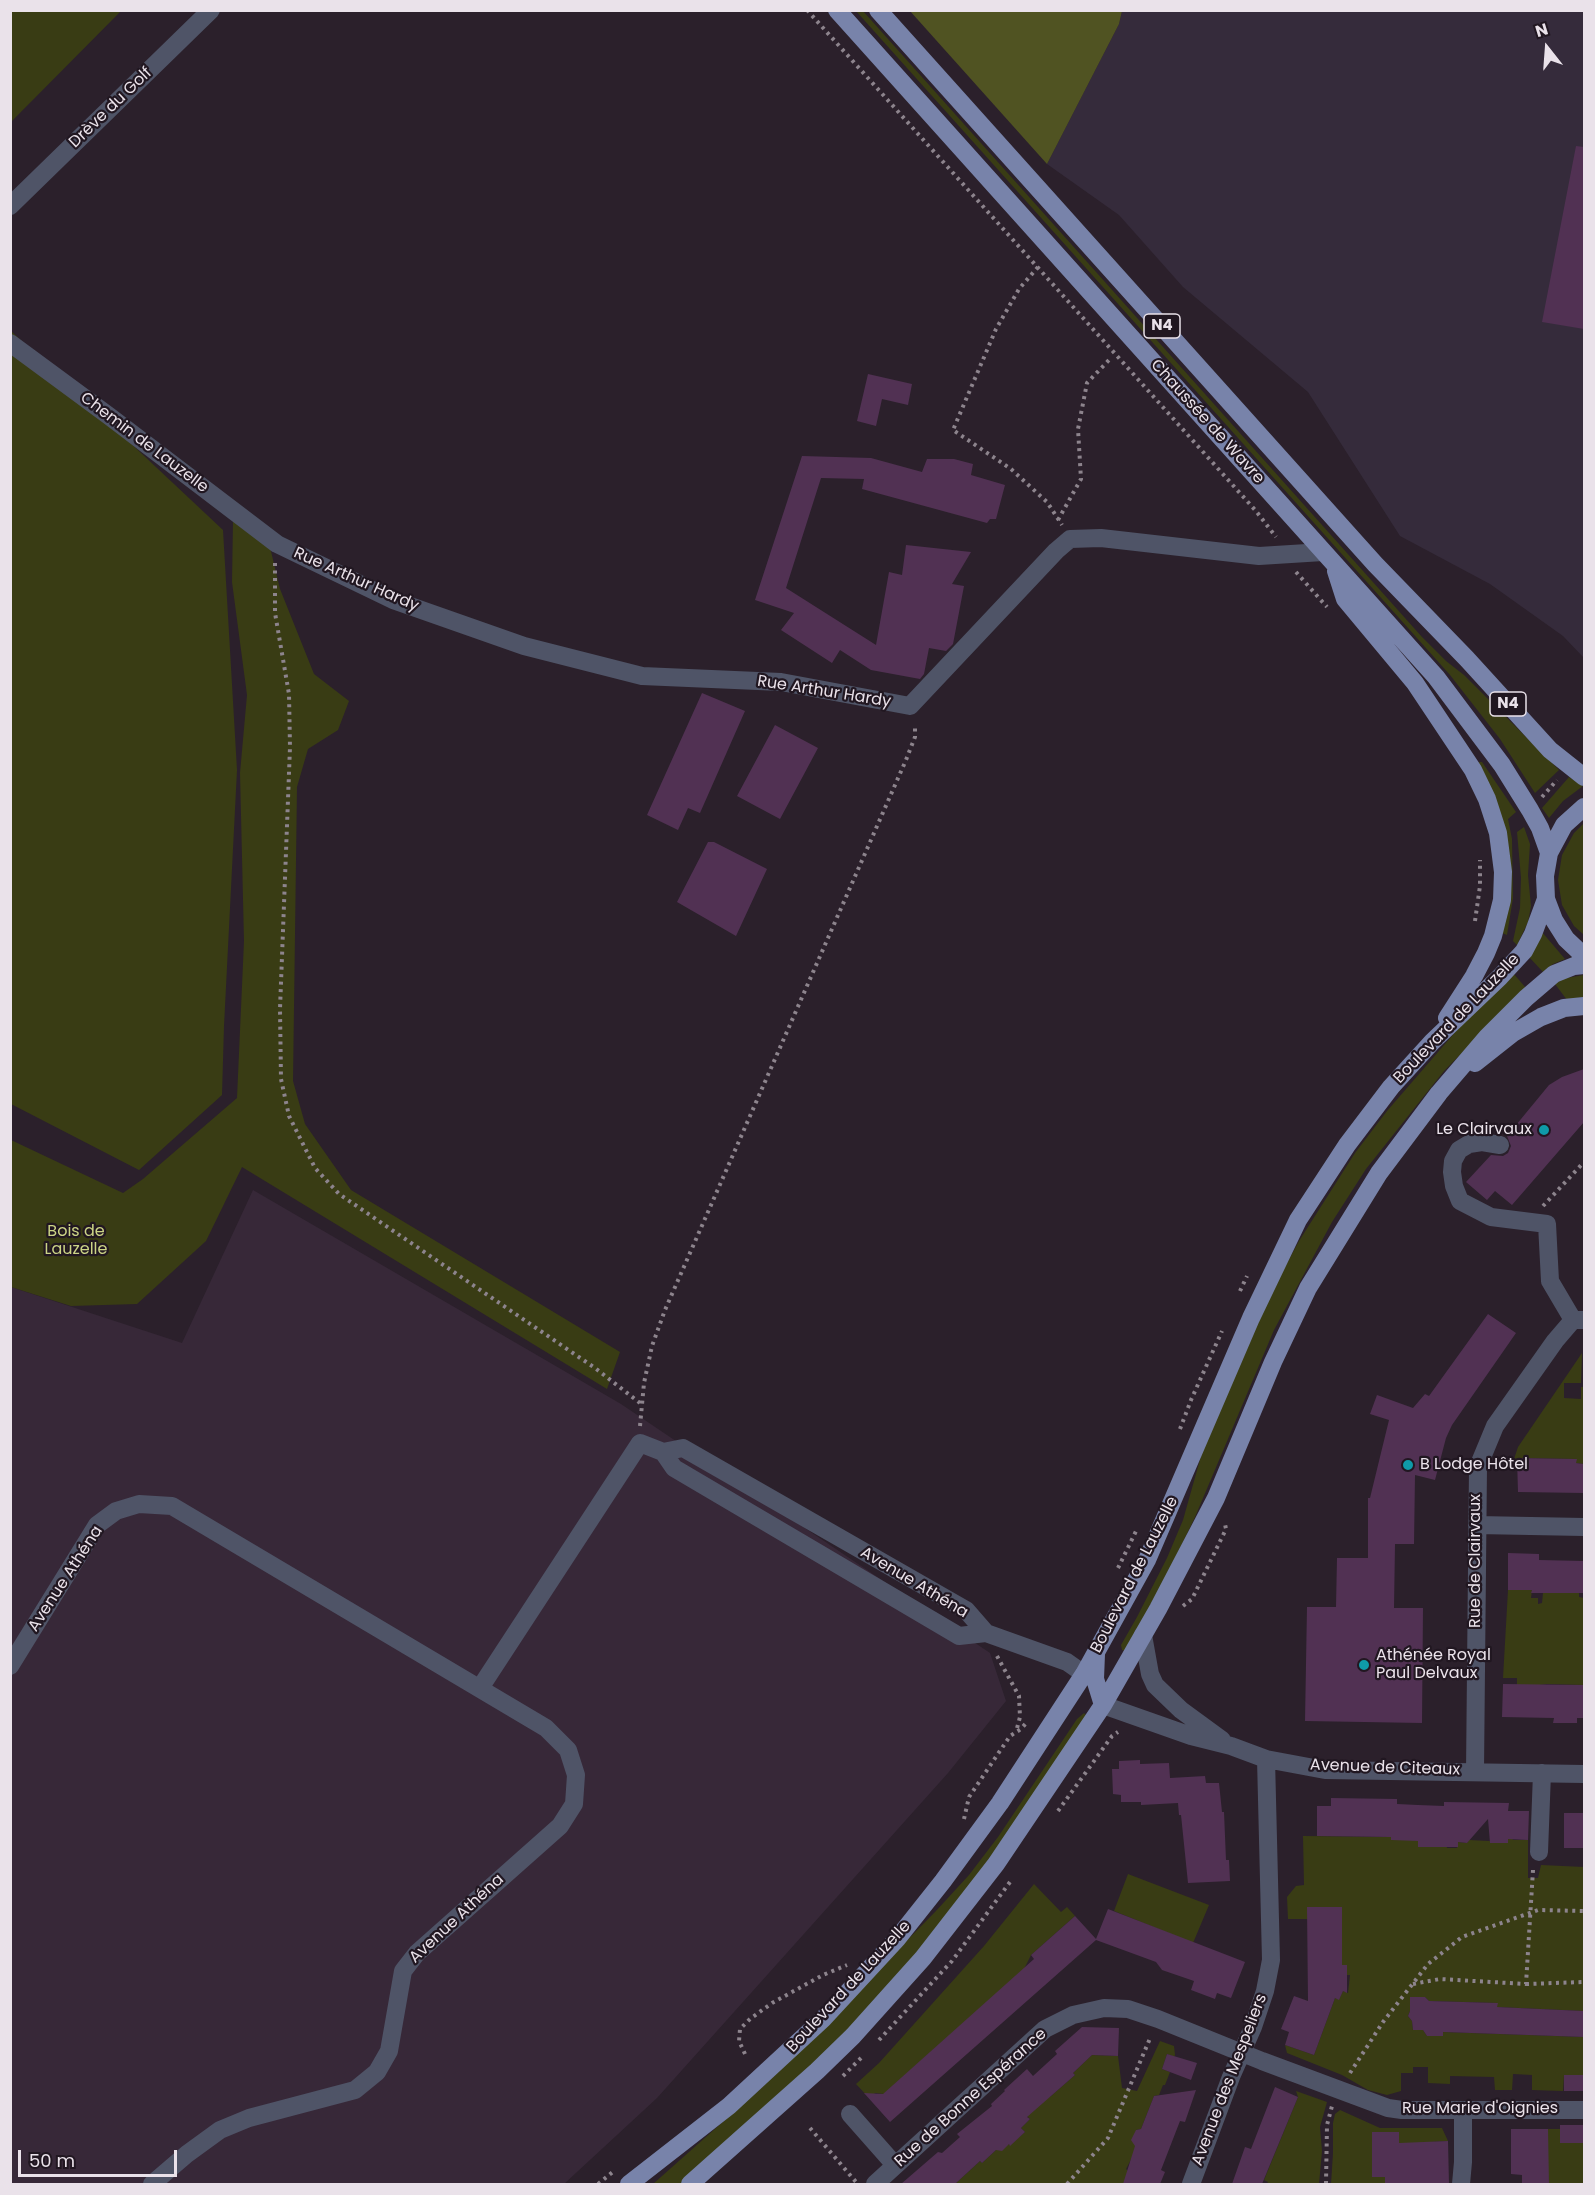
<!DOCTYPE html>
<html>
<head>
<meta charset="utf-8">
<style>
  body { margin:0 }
  #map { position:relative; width:1595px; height:2195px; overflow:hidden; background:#2b202b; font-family:Poppins,sans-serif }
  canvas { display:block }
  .frame { position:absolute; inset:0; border:12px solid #eae2ea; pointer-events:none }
  .north { position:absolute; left:1517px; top:18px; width:60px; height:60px; -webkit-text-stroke:4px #211721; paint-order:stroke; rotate:343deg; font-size:16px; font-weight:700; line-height:24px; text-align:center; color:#eae2ea }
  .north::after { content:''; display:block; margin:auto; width:21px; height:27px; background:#eae2ea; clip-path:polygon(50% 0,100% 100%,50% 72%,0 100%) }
  .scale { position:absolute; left:18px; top:2150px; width:159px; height:27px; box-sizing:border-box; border:3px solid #eae2ea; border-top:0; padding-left:8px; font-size:18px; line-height:21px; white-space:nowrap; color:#eae2ea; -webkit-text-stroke:4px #211721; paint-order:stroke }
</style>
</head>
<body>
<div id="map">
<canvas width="1595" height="2195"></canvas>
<div class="frame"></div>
<div class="north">N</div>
<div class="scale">50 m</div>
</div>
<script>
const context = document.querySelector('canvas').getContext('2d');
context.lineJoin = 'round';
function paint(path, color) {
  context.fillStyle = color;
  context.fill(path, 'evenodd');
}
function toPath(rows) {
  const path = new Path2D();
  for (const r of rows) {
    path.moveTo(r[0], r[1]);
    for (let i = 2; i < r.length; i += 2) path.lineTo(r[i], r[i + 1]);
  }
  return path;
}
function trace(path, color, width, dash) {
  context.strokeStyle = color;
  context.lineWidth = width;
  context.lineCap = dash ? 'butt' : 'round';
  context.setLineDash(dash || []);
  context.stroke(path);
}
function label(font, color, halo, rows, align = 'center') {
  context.font = font + ' Poppins,sans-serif';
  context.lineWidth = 4.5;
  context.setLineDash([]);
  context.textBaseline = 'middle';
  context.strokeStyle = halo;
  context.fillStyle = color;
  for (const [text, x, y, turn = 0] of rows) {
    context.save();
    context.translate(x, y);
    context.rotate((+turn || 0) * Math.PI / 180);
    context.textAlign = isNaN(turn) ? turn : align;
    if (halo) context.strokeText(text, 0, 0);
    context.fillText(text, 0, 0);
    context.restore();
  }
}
const built = toPath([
  [253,1190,621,1404,990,1653,1006,1701,948,1773,657,2098,564,2184,11,2184,11,1287,182,1343]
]);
const industrial = toPath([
  [1122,11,1584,11,1584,658,1563,636,1490,584,1400,536,1308,392,1183,287,1119,215,1047,164,1119,24]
]);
const green = toPath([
  [11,10,121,11,11,122,10,11],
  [856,11,863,11,1422,637,1446,661,1464,675,1559,770,1535,793,1500,739,1450,675],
  [10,330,223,530,237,770,224,1026,222,1095,139,1170,11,1104],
  [233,521,269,543,280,589,314,674,349,701,338,730,308,749,297,787,293,1081,305,1124,351,1190,620,1352,607,1389,242,1167,206,1241,137,1304,71,1306,11,1287,11,1140,123,1193,143,1179,237,1098,244,941,240,773,247,695,232,582],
  [1479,762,1482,762,1516,812,1508,819,1512,839,1513,898,1507,935,1502,933,1505,918,1477,766],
  [1569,777,1583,786,1563,801,1549,818,1542,808],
  [1584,823,1584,935,1574,926,1562,905,1558,880,1562,855,1574,833],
  [1524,827,1530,844,1528,875,1531,906,1528,922,1517,945,1513,941,1520,908,1521,878,1517,832],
  [1542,932,1565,959,1553,964,1543,972,1529,957],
  [1513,973,1526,988,1444,1071,1366,1169,1332,1222,1274,1330,1195,1517,1170,1569,1126,1651,1122,1650,1121,1645,1137,1617,1167,1558,1183,1520,1205,1442,1268,1298,1299,1241,1355,1153,1387,1111,1464,1022],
  [1584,975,1584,997,1567,1000,1555,984,1561,979],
  [1582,1353,1581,1383,1564,1383,1564,1398,1581,1399,1581,1387,1584,1387,1584,1464,1576,1463,1576,1459,1518,1458,1517,1469,1511,1468,1518,1447],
  [1508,1590,1532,1590,1531,1598,1538,1598,1538,1604,1542,1603,1543,1593,1579,1593,1579,1597,1584,1598,1584,1685,1547,1684,1517,1688,1517,1678,1503,1678],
  [1084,1713,1087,1716,1086,1720,943,1925,831,2049,682,2184,653,2184,761,2088,935,1912,969,1875,998,1837,1077,1719],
  [1391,1834,1391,1840,1407,1840,1418,1835,1418,1846,1428,1847,1446,1840,1447,1848,1457,1848,1458,1842,1467,1843,1469,1840,1508,1842,1508,1837,1514,1840,1528,1840,1528,1878,1538,1878,1541,1865,1584,1867,1584,2011,1497,2007,1497,2003,1429,2001,1425,1997,1411,1997,1410,2011,1408,2016,1412,2021,1413,2030,1423,2030,1427,2036,1442,2036,1443,2032,1584,2037,1584,2091,1583,2091,1582,2075,1564,2075,1563,2091,1532,2090,1532,2075,1513,2074,1512,2090,1495,2090,1494,2077,1450,2076,1450,2084,1428,2083,1428,2067,1413,2067,1413,2073,1401,2073,1401,2091,1387,2095,1368,2090,1342,2075,1287,2053,1285,2045,1314,2055,1335,1998,1339,1999,1343,1991,1348,1993,1350,1975,1347,1975,1307,1919,1288,1919,1287,1897,1296,1886,1304,1885,1303,1836,1385,1837],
  [1128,1874,1209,1905,1193,1943,1114,1911],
  [1034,1884,1061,1912,1067,1907,1075,1916,1031,1955,1024,1969,884,2094,875,2093,870,2099,856,2084,879,2063,984,1946],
  [1160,2041,1174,2046,1175,2055,1174,2057,1167,2054,1162,2069,1170,2072,1165,2085,1163,2085,1159,2095,1154,2096,1141,2129,1136,2130,1137,2148,1126,2169,1128,2171,1124,2184,955,2184,980,2161,982,2163,996,2150,1009,2144,1010,2145,1025,2132,1021,2128,1030,2119,1024,2113,1051,2096,1075,2075,1073,2073,1092,2055,1118,2056,1122,2088,1137,2091],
  [1296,2091,1327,2102,1320,2127,1322,2151,1319,2184,1267,2184,1268,2182,1264,2180,1298,2097],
  [1340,2110,1380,2128,1442,2128,1448,2141,1430,2142,1430,2184,1416,2184,1416,2178,1399,2177,1398,2132,1373,2132,1372,2177,1385,2177,1385,2184,1331,2184,1333,2153,1333,2123,1335,2114],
  [1543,2129,1560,2129,1560,2143,1584,2143,1584,2184,1549,2184]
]);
const forest = toPath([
  [910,11,1122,11,1119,24,1047,164]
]);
const building = toPath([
  [1576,146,1584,147,1584,329,1542,322],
  [868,374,912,384,908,405,882,399,876,426,857,421],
  [802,456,871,458,922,472,927,459,954,459,973,464,971,475,1005,485,996,519,990,519,987,523,862,489,864,479,821,478,786,588,876,645,889,572,902,575,906,545,971,552,952,584,964,586,953,644,946,651,929,648,924,674,920,679,871,670,840,650,832,663,781,630,794,613,755,600],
  [702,693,745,711,700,813,688,808,678,830,647,815],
  [775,725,818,748,780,819,737,796],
  [708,842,714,842,767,869,736,936,677,902],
  [1584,1069,1584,1122,1512,1205,1495,1191,1487,1200,1466,1182,1491,1155,1503,1156,1508,1153,1511,1146,1507,1136,1549,1085,1562,1077],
  [1488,1314,1516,1333,1452,1425,1446,1438,1435,1480,1415,1475,1414,1544,1395,1544,1394,1608,1423,1608,1422,1723,1305,1721,1307,1607,1336,1607,1337,1558,1368,1558,1368,1498,1370,1498,1389,1420,1370,1414,1377,1395,1413,1408,1425,1394,1429,1396],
  [1517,1458,1577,1459,1576,1463,1584,1464,1584,1493,1518,1492],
  [1508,1553,1539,1554,1539,1560,1584,1561,1584,1593,1531,1593,1532,1590,1508,1590],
  [1503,1684,1584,1685,1584,1718,1577,1718,1577,1723,1553,1723,1554,1718,1502,1717],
  [1140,1760,1140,1764,1169,1763,1170,1778,1205,1776,1206,1783,1219,1783,1222,1812,1224,1812,1226,1860,1229,1860,1230,1881,1188,1883,1181,1815,1179,1815,1178,1803,1141,1805,1141,1802,1121,1802,1121,1795,1113,1794,1112,1769,1119,1769,1119,1761],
  [1331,1798,1397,1799,1397,1804,1418,1805,1444,1806,1444,1802,1509,1803,1508,1811,1529,1811,1528,1840,1508,1839,1508,1843,1490,1843,1488,1819,1467,1843,1458,1842,1458,1847,1418,1847,1418,1841,1391,1840,1391,1837,1317,1836,1317,1806,1331,1806],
  [1564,1813,1584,1813,1584,1848,1564,1848],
  [1307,1907,1342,1907,1342,1965,1347,1965,1347,1993,1343,1991,1339,2000,1335,1998,1314,2055,1285,2045,1289,2032,1281,2029,1294,1996,1308,2001],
  [1108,1909,1245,1962,1231,1998,1217,1993,1215,1999,1191,1990,1194,1981,1162,1970,1156,1962,1096,1940,890,2122,864,2093,883,2094,1034,1959,1031,1955,1075,1916,1096,1939],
  [1410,1997,1425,1997,1429,2001,1498,2003,1497,2007,1584,2011,1584,2037,1443,2032,1443,2036,1427,2036,1423,2030,1413,2030,1412,2021,1408,2016,1410,2011],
  [1082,2027,1119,2028,1118,2056,1092,2055,1073,2073,1075,2075,1027,2117,1030,2119,1021,2128,1025,2132,1010,2146,1009,2144,1002,2151,996,2150,982,2163,980,2161,955,2184,901,2184,938,2152,942,2153,960,2137,957,2134,992,2106,991,2104,1005,2091,1004,2090,1027,2069,1033,2076,1057,2054,1055,2051],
  [1167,2054,1197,2063,1191,2080,1162,2069],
  [1564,2075,1583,2075,1583,2091,1564,2091],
  [1275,2087,1298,2097,1262,2184,1232,2184,1245,2147,1251,2149],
  [1196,2090,1185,2122,1180,2121,1161,2170,1165,2172,1160,2184,1123,2184,1135,2146,1131,2140,1136,2130,1141,2129,1154,2096],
  [1560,2125,1584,2125,1584,2143,1560,2143],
  [1511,2129,1548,2129,1549,2184,1522,2184,1522,2175,1511,2174],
  [1372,2132,1399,2132,1399,2143,1448,2141,1449,2184,1385,2184,1385,2177,1372,2177]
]);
const path = toPath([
  [807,10,1256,511,1276,537],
  [1038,267,1019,289,996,329,953,430,1011,469,1047,502,1062,525],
  [1058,520,1081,479,1078,429,1087,383,1110,359],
  [275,563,275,613,289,694,290,747,280,1009,281,1079,289,1116,315,1168,339,1194,595,1368,640,1403],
  [1296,572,1327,607],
  [1542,797,1557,780],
  [1475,921,1480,886,1480,860],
  [1543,1206,1584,1162],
  [1240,1291,1247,1276],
  [640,1426,644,1383,652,1346,665,1310,906,760,915,737,915,724],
  [1180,1429,1191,1400,1222,1331],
  [1118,1568,1137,1529],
  [1183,1606,1192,1599,1226,1529,1225,1524],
  [997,1656,1019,1696,1020,1717,1016,1732],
  [1058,1811,1112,1736,1118,1732],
  [964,1819,969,1797,1010,1736,1021,1729,1027,1722],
  [1413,1984,1440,1979,1526,1984,1533,1870],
  [1526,1984,1584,1982],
  [879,2040,952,1961,1010,1882],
  [745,2054,739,2041,740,2029,750,2019,772,2003,823,1975,847,1965],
  [1350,2073,1383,2022,1428,1964,1462,1937,1538,1910,1584,1911],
  [843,2076,861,2058],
  [810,2128,856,2182],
  [598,2184,614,2171],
  [1067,2184,1108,2138,1151,2036],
  [1326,2184,1327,2125,1332,2106]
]);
const minor = toPath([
  [10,206,211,10],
  [10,343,109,416,277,544,393,600,524,646,642,676,781,682,910,706,1056,551,1070,539,1101,538,1259,556,1323,552],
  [1500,1145,1482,1142,1469,1144,1459,1150,1453,1161,1452,1172,1454,1186,1460,1201,1491,1217,1547,1224,1550,1281,1573,1320],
  [663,1452,674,1468,959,1636,986,1633,1067,1662,1084,1674],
  [1477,1525,1584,1527],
  [1143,1635,1150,1674,1155,1685,1181,1710,1222,1740],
  [10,1666,97,1525,116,1511,139,1504,172,1506,546,1728,568,1750,576,1775,574,1804,560,1826,417,1953,403,1971,389,2051,377,2072,355,2090,249,2118,220,2130,187,2154,152,2184],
  [480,1688,640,1443,663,1452,683,1448,966,1610,986,1633],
  [1103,1705,1191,1736,1231,1746,1266,1759,1325,1770,1584,1774],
  [1475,1771,1478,1467,1495,1426,1555,1341,1573,1320,1584,1320],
  [1539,1852,1542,1773],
  [850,2114,895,2165],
  [875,2184,1045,2029,1073,2015,1104,2008,1128,2009,1158,2019,1262,2061,1388,2108,1402,2110,1584,2110],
  [1191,2184,1231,2077,1253,2027,1265,1991,1271,1960,1266,1759],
  [1461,2184,1463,2162,1463,2110]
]);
const major = toPath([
  [837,10,1436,677,1502,765,1530,810,1540,828,1549,853],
  [878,10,1375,564,1467,659,1550,750,1584,777],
  [1336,571,1345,599,1415,683,1473,770,1487,799,1498,833,1503,872,1502,900,1493,936,1486,953,1474,976,1447,1018],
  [1584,807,1564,825,1549,853,1545,876,1546,899,1554,920,1566,939,1584,956],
  [1475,1063,1513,1033,1541,1017,1564,1008,1584,1006],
  [1096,1654,1095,1679,1103,1705],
  [629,2184,729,2106,823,2019,897,1939,943,1881,1000,1803,1084,1674,1147,1560,1251,1318,1298,1220,1347,1145,1391,1087,1432,1042,1500,977,1524,951,1533,934,1546,899],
  [690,2184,817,2071,853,2036,923,1958,996,1864,1103,1705,1158,1609,1216,1498,1273,1362,1308,1288,1379,1173,1439,1093,1487,1037,1526,998,1554,974,1574,966,1584,965]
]);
const markers = [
  [1544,1130,6,"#0f9aa8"],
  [1408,1465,6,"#0f9aa8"],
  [1364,1665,6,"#0f9aa8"]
];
const shields = [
  [1162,326,36],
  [1508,704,36]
];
const shieldNames = [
  ["N4",1162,326],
  ["N4",1508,704]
];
const streetNames = [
  ["Drève du Golf",111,108,-44],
  ["Chaussée de Wavre",1207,422,48],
  ["Chemin de Lauzelle",144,443,37],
  ["Rue Arthur Hardy",356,580,24],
  ["Rue Arthur Hardy",824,692,9],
  ["Boulevard de Lauzelle",1457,1019,-46],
  ["Rue de Clairvaux",1476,1561,-90],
  ["Boulevard de Lauzelle",1135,1575,-63],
  ["Avenue Athéna",66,1579,-57],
  ["Avenue Athéna",914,1583,31],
  ["Avenue de Citeaux",1385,1768,2],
  ["Avenue Athéna",457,1919,-43],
  ["Boulevard de Lauzelle",849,1987,-47],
  ["Avenue des Mespeliers",1230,2080,-69],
  ["Rue de Bonne Espérance",971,2098,-42],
  ["Rue Marie d'Oignies",1480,2109]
];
const poiNames = [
  ["Le Clairvaux",1532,1130,"right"],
  ["B Lodge Hôtel",1420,1465],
  ["Athénée Royal",1376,1656],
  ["Paul Delvaux",1376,1674]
];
const parkNames = [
  ["Bois de",76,1232],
  ["Lauzelle",76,1250]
];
paint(built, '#372838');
paint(industrial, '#352b3b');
paint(green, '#393c14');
paint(forest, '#505322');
paint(building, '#513153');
trace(path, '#8d848d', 4, [3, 4.5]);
trace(minor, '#4f5467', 18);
trace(major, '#7883aa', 18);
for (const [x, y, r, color] of markers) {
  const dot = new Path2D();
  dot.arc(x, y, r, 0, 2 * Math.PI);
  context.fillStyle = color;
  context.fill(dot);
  trace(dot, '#211721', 2);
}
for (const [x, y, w] of shields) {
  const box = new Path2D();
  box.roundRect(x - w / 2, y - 12, w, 24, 4.5);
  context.fillStyle = '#211721';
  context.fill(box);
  trace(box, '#eae2ea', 1.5);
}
label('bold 15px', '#eae2ea', null, shieldNames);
label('16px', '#eae2ea', '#211721', streetNames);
label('16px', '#eae2ea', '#211721', poiNames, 'left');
label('16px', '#ccd486', '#211721', parkNames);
</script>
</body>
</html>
